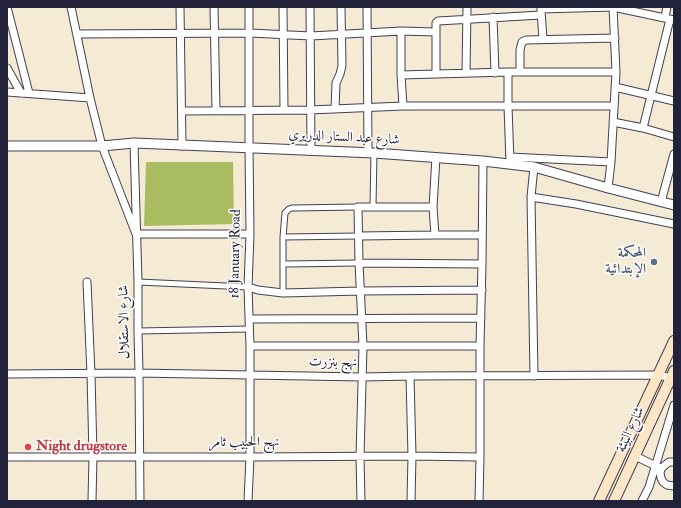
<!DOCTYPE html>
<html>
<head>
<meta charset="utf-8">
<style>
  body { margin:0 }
  #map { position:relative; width:681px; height:508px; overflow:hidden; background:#f5ead4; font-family:"IM FELL Double Pica",serif }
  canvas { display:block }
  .frame { position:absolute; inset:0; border:8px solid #22223b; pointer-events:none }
</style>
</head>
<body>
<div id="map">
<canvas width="681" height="508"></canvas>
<div class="frame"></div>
</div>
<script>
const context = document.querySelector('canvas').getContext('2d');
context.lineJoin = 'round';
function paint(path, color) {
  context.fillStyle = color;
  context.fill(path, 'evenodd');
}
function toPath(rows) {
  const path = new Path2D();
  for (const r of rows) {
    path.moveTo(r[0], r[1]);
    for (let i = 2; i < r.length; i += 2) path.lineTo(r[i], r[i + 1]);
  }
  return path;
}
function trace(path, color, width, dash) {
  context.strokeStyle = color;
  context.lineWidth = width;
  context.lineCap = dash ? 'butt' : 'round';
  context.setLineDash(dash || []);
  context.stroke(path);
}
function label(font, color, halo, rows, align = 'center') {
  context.font = font + ' "IM FELL Double Pica",Amiri,serif';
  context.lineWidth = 3;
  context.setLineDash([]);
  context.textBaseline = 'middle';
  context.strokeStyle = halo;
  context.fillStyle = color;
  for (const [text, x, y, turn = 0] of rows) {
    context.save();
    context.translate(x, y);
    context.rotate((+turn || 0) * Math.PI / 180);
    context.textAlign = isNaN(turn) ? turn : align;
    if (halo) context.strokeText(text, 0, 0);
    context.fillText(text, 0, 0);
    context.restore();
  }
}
const green = toPath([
  [146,162,233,162,234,224,144,226]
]);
const pedestrian = toPath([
  [373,206,374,153],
  [283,237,359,236],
  [284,264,359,263],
  [138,282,248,287],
  [283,293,283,237,285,213,289,209,292,208,358,207],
  [138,331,249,329]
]);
const minor = toPath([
  [7,7,29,93],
  [71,7,90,98,102,146,136,234,250,234],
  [180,7,182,146],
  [214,7,216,111],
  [283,7,284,110],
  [310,7,311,151],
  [367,7,368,153],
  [541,9,613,7,674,20],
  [541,11,543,39],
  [493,17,495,73],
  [665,17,667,7],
  [401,31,401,75,403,106],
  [77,34,250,33,311,36,401,31,436,32],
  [7,68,21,93],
  [508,72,508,106,510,162],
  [520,72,520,50,522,42,526,40,615,38],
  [466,73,467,7],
  [436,74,436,23,438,21,541,15],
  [401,75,508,72,616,72],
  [615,87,674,101],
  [7,92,90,98],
  [335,109,336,83,340,74,342,66,341,7],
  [182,111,310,110,403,106,613,106],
  [613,122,643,128,674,137],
  [643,128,670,19],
  [134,143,138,282,138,331,139,373,140,501],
  [510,157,611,162],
  [608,188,611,162,616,72,613,7],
  [531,197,576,204,674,224],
  [661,202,674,154],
  [435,235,433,207,436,157],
  [359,236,435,235,482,235],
  [359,263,482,264],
  [87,282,91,374,93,456,92,501],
  [248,287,258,290,283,293,360,291,482,290],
  [249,319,481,318],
  [250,346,480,346],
  [7,374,139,373,362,377,410,376,659,375,671,378],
  [410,376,412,456,411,501],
  [534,376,531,197,534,167],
  [635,456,660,468],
  [7,457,250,457,412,456,480,457],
  [674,462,669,462,665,465,661,469,660,473,661,478,663,482,667,485,674,486],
  [248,501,250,457,250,346,248,287,250,234,249,147,249,7],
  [361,501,360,456,363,346,359,263,358,207,433,207],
  [479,501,480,457,480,346,482,264,483,161],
  [642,501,649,487,674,405]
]);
const tertiary = toPath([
  [7,146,102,146,134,143,374,153,483,161,534,167,608,188,674,205]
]);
const secondary = toPath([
  [599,501,674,341],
  [614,501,674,371]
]);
const markers = [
  [654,262,4,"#5c6f8a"],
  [28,447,4,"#e0444e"]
];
const streetNames = [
  ["شارع عبد الستار الدريري",344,138,3],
  ["18 January Road",236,254,-89],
  ["شارع الاستقلال",125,322,-91],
  ["نهج بنزرت",333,363,1],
  ["شارع البيئة",631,430,-65],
  ["نهج الحبيب ثامر",244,443]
];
const serviceNames = [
  ["المحكمة",646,254],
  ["الإبتدائية",646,270]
];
const healthNames = [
  ["Night drugstore",36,447]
];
paint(green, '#a9bc5f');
trace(pedestrian, '#424052', 7);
trace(minor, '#424052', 9);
trace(tertiary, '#424052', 11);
trace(secondary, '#424052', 12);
trace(pedestrian, '#fff', 5);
trace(minor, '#fff', 7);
trace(tertiary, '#fff', 9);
trace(secondary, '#fde5c5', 10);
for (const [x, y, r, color] of markers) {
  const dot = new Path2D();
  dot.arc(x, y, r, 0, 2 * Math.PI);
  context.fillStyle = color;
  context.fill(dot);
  trace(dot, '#fff', 1.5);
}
label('14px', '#22223b', '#fff', streetNames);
label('bold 14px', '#4e5e75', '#fff', serviceNames, 'right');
label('bold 14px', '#be3a42', '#fff', healthNames, 'left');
</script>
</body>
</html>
